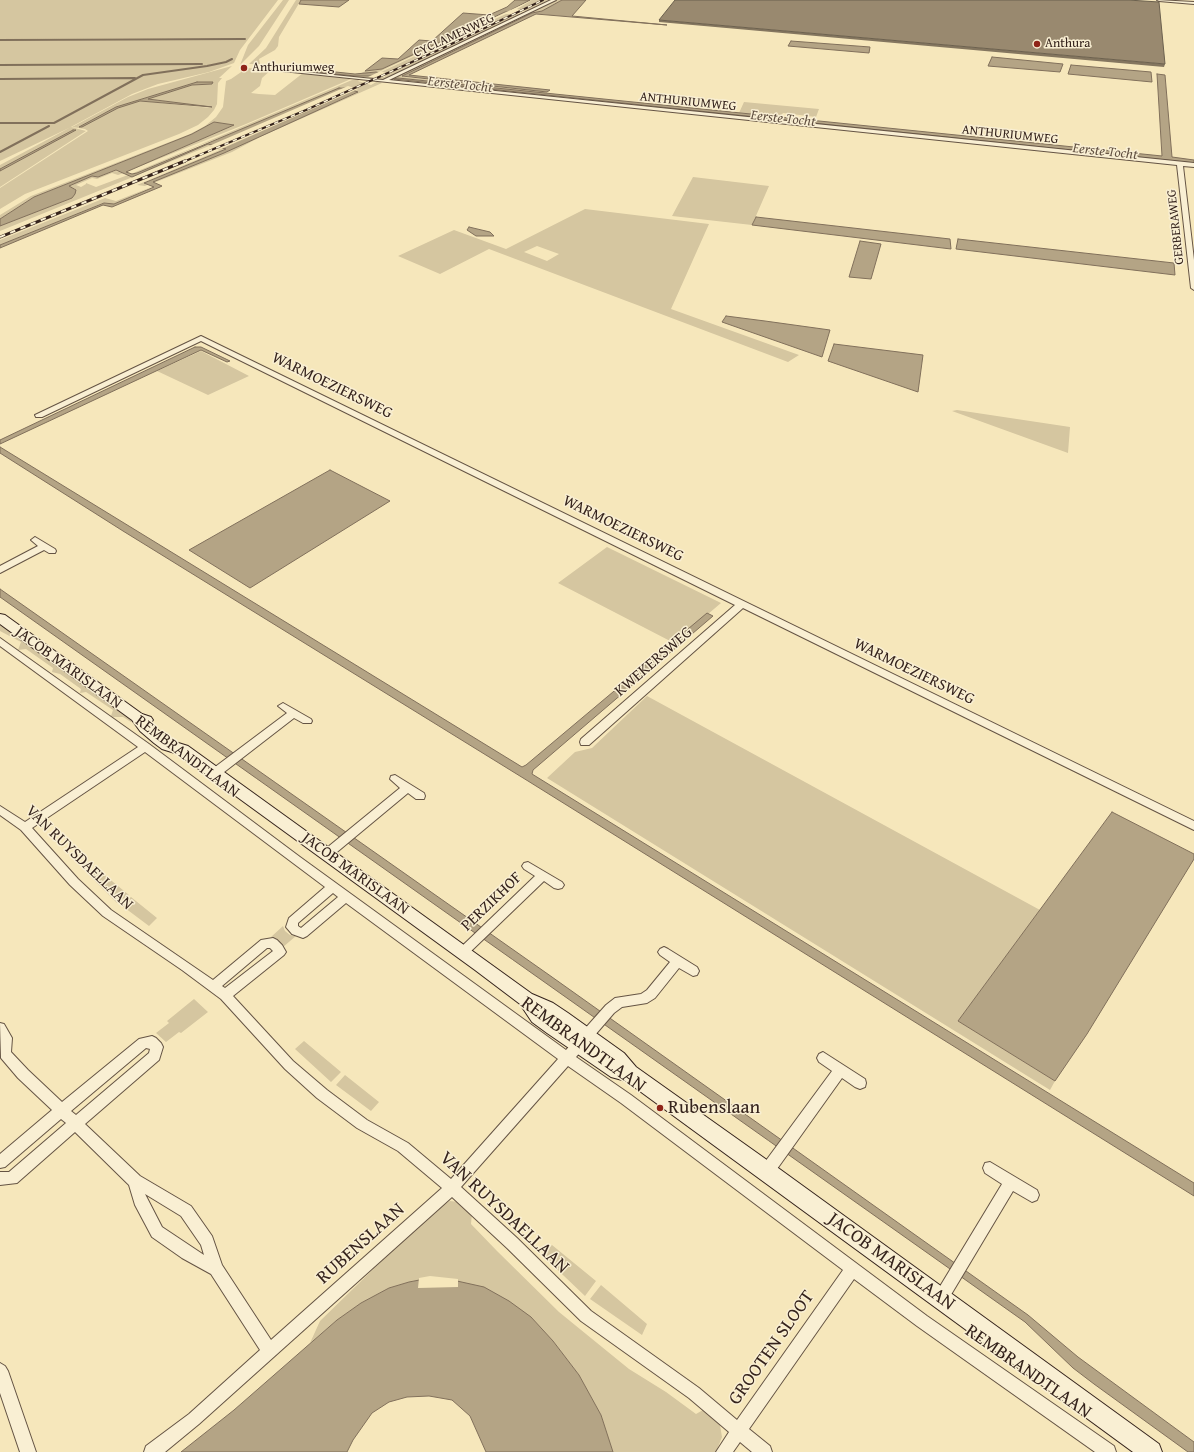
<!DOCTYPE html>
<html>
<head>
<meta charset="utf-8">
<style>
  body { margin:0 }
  canvas { display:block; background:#f6e7bb }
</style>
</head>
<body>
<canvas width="1194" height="1452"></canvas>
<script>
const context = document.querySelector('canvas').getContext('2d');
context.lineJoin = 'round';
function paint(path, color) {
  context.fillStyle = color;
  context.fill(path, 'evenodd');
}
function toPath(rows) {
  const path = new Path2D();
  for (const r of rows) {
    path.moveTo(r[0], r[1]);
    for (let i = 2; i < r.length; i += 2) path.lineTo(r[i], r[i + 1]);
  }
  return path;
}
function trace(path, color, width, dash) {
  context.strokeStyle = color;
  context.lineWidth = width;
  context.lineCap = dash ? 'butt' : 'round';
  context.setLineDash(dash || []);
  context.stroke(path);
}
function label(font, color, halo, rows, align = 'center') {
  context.font = font + ' "Gentium Book Plus",serif';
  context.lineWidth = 3;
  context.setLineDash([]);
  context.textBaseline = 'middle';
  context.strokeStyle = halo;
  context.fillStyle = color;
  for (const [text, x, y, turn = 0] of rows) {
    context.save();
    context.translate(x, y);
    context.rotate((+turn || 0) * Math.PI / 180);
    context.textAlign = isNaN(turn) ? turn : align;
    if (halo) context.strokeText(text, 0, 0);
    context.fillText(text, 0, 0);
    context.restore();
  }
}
const green = toPath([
  [0,0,278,0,240,50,234,63,209,72,158,84,132,94,69,128,0,161,0,40,243,38,0,39],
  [283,0,289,0,259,46,240,65,248,45],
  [296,0,301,0,279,37,278,46,275,50,259,59,260,64,249,64,266,48],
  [530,0,562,0,542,11,532,13,404,75,403,77,547,92,544,93,398,78,395,80,539,96,351,76,373,75,381,76,376,72,360,74,365,71,382,69,505,12,524,12,511,10],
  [232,66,219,78,222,78,218,83,217,104,214,110,208,117,198,125,179,134,25,194,0,209,0,188,88,131,85,129,72,127,128,97,148,89],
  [197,82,211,82,212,84,192,85,148,99,212,107,211,108,140,101,115,109,79,127,116,107],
  [247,68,271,70,262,78,260,86,251,93,259,94,275,95,303,73,351,79,246,124,126,172,234,125,214,122,192,134,34,197,0,219,0,215,31,196,190,134,205,126,216,117,223,107,226,81,231,79],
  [361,79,358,81,371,85,378,81,382,83,260,137,232,152,156,182,152,182,224,153,255,138,357,93,342,87,339,88,239,131,200,145,137,173,131,174,352,80],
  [744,102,819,109,816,117,783,113,780,117,739,113],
  [71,127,86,131,0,187,0,171,75,130,73,130,0,169,0,165],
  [208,144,226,149,145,182,149,184,145,186,137,185,220,150,209,146,0,231,0,226,72,198,75,189,69,186,92,176,98,177,115,171,124,173,118,175,112,173,97,179,92,178,76,185,81,187,86,184,86,183,96,187,128,175,132,177],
  [693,177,769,186,752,225,672,216],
  [154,186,114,204,103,203,0,245,0,240,105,198,116,201],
  [585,209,709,224,671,309,799,355,788,362,489,249,440,274,398,256,454,230,506,249],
  [537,246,559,254,547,261,524,252],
  [201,351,249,376,208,395,157,371],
  [957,410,1070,427,1068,453,952,411],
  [607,547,721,603,674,643,558,583],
  [0,625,20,639,132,721,131,722,123,717,113,717,111,716,113,710,86,692,80,693,81,689,60,674,52,672,53,668,26,649,18,650,21,642,0,631],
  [647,696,1040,910,958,1021,1055,1081,1050,1090,547,778,575,752,592,748],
  [96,868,129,895,117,903,87,873],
  [131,897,157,918,149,926,121,905],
  [283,926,285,931,290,935,296,936,283,947,276,938,271,937],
  [194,999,208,1012,181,1033,179,1032,166,1042,156,1033,169,1023,167,1021],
  [304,1041,341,1072,331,1082,295,1049],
  [345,1075,379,1102,371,1111,336,1085],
  [450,1201,459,1202,472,1213,471,1224,497,1251,559,1312,629,1369,666,1392,696,1414,703,1410,720,1425,722,1437,716,1452,613,1452,601,1415,579,1375,553,1341,531,1317,430,1278,409,1282,389,1288,361,1303,337,1320,310,1343,320,1321,430,1214],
  [552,1245,596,1281,585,1296,542,1255],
  [601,1285,647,1324,642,1335,590,1299]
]);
const water = toPath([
  [301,0,349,0,339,7,299,4,301,0],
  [515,0,530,0,511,10,524,12,505,12,382,69,365,71,382,58,398,59,419,40,432,41,463,13,489,15,507,7,515,0],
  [562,0,586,0,572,16,667,25,536,14,409,75,550,90,547,92,402,76,532,13,542,11,562,0],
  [791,41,870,47,869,53,788,46,791,41],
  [992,57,1063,64,1060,72,988,66,992,57],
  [1071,65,1151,72,1152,82,1068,74,1071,65],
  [297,68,355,74,376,72,384,74,381,76,355,76,295,70,297,68],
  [1157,74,1165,75,1172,157,1194,160,1194,163,394,79,398,78,1162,156,1157,74],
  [197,82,213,82,212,84,192,85,148,99,212,107,140,101,118,108,82,127,79,127,116,107,197,82],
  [339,88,346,88,358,92,224,153,153,182,162,186,160,187,112,207,103,205,0,248,0,245,104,203,114,204,154,187,144,183,226,149,208,144,132,177,116,170,98,177,92,176,69,186,76,190,75,194,72,198,0,226,0,219,34,197,192,134,214,122,234,125,126,172,132,174,137,173,339,88],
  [73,130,76,130,0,171,0,169,73,130],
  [756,217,950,239,951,249,752,225,756,217],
  [469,227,490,232,494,236,476,236,467,230,469,227],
  [958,239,1174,263,1175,275,956,249,958,239],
  [860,241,881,244,871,279,849,277,860,241],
  [726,316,765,321,830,330,822,357,722,322,726,316],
  [834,344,923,355,918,392,828,361,834,344],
  [195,347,201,347,230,361,227,362,201,350,0,444,0,440,195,347],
  [0,447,522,767,526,765,707,613,713,616,533,770,532,774,1194,1183,1194,1196,528,781,123,531,0,453,0,447],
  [330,470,390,501,250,588,189,550,330,470],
  [0,589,552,977,1028,1315,1078,1357,1194,1442,1194,1452,1188,1452,1094,1384,1073,1368,1025,1322,0,597,0,589],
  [1112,812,1194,854,1194,859,1087,1034,1055,1081,958,1021,1112,812],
  [430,1278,457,1281,484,1287,509,1301,531,1317,553,1341,579,1375,601,1415,613,1452,486,1452,470,1416,452,1400,429,1396,407,1397,389,1402,372,1413,353,1440,347,1452,181,1452,234,1410,337,1320,361,1303,389,1288,409,1282,430,1278]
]);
const pier = toPath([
  [532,0,517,9,526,11,519,14,506,14,475,28,383,71,381,71,386,73,385,77,368,77],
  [348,86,358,89,221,149,209,146],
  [430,1276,458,1279,458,1287,418,1288,419,1278]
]);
const stream = toPath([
  [0,40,245,39],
  [0,65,202,64],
  [0,79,135,78],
  [0,123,54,123,143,75,207,66,226,62,232,59],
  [0,152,49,126]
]);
const minor = toPath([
  [551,0,556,0,389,80,1194,163,1194,167,1183,166,1194,260,1194,290,1191,288,1177,165,273,70,275,69,383,80,551,0],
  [1157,0,1194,2,1194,4,1159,1,1157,0],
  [201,336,1194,821,1194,830,743,608,589,745,581,745,580,742,581,739,735,605,201,341,42,417,36,417,35,415,201,336],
  [35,537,55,549,56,551,55,553,49,553,44,550,0,573,0,566,38,546,31,540,35,537],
  [0,638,149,744,300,857,566,1050,606,1005,615,998,641,994,647,990,670,962,660,955,658,952,660,949,664,947,668,949,697,967,699,971,697,975,693,976,679,968,655,998,647,1003,622,1007,614,1013,576,1057,631,1095,927,1316,1114,1446,1116,1452,1095,1452,917,1326,854,1279,749,1429,770,1446,772,1452,752,1452,740,1442,733,1452,716,1452,729,1432,689,1398,581,1321,507,1248,452,1197,199,1424,165,1452,144,1452,146,1446,189,1414,260,1350,211,1274,182,1258,152,1237,135,1205,129,1185,75,1132,17,1183,0,1185,0,1172,9,1172,66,1123,61,1119,5,1167,0,1168,0,1154,52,1110,18,1078,1,1058,0,1023,4,1024,12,1038,11,1052,28,1070,62,1102,139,1039,152,1036,156,1038,161,1043,163,1047,159,1060,85,1124,140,1176,191,1206,212,1236,222,1265,271,1340,442,1188,398,1151,357,1128,317,1098,285,1069,221,999,182,970,103,916,70,885,21,830,0,815,0,806,25,822,138,747,0,646,0,638],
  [145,752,325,887,289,918,286,927,292,934,303,938,307,936,346,903,558,1059,451,1179,408,1143,367,1120,327,1090,293,1061,233,996,284,955,286,952,282,945,277,940,273,938,261,940,213,980,111,910,78,879,32,828,145,752],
  [333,893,338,897,301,928,298,926,298,923,333,893],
  [267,948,270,948,273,951,225,988,222,986,267,948],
  [146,1048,150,1049,149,1053,76,1115,71,1111,146,1048],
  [568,1066,621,1103,843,1270,737,1420,699,1388,591,1311,517,1238,461,1187,568,1066],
  [145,1194,181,1216,201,1245,204,1255,162,1227,145,1194],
  [283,703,311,719,312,721,311,723,303,723,294,718,219,776,211,776,210,773,211,770,287,713,278,706,283,703],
  [395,775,424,793,425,796,424,799,416,799,408,793,331,857,327,858,323,857,321,854,323,851,400,788,390,779,391,776,395,775],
  [528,862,562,882,564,885,562,888,558,889,554,888,544,881,467,955,463,957,459,955,457,952,459,949,535,876,524,869,522,866,524,863,528,862],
  [823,1052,865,1079,866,1083,865,1087,860,1089,855,1087,842,1078,772,1176,767,1177,762,1176,760,1171,762,1166,832,1071,819,1062,817,1058,819,1054,823,1052],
  [990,1162,1037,1190,1039,1195,1037,1200,1032,1202,1013,1191,946,1303,941,1305,936,1303,934,1298,936,1293,1002,1184,985,1173,983,1168,985,1163,990,1162],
  [0,1363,5,1366,8,1371,36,1452,20,1452,0,1393,0,1363]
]);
const secondary = toPath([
  [0,614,5,615,142,714,151,717,153,720,150,724,172,741,188,746,532,994,553,1003,568,1013,624,1053,636,1067,774,1165,1159,1444,1162,1452,1133,1452,626,1081,611,1077,547,1033,532,1022,520,1004,475,970,178,754,162,749,154,743,140,731,132,720,0,624,0,614]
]);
const railFar1 = toPath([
  [183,162,306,110,443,48,543,0]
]);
const rail = toPath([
  [0,237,185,161]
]);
const wall = toPath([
  [659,20,1165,64,1164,67,659,22]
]);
const building = toPath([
  [675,0,1128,0,1159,2,1165,64,659,20,675,0]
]);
const markers = [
  [1037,44,4,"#8f2418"],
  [244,68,4,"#8f2418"],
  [660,1108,4,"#8f2418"]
];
const farStreetnames = [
  ["CYCLAMENWEG",454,36,-25],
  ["ANTHURIUMWEG",688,102,6],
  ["ANTHURIUMWEG",1010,135,6],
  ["GERBERAWEG",1176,227,-96]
];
const farPoinames = [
  ["Anthura",1045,44],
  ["Anthuriumweg",252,68]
];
const farWaternames = [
  ["Eerste Tocht",460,85,6],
  ["Eerste Tocht",783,119,6],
  ["Eerste Tocht",1105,152,6]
];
const streetNames = [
  ["WARMOEZIERSWEG",332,386,26],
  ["WARMOEZIERSWEG",623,529,26],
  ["KWEKERSWEG",654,662,-41],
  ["JACOB MARISLAAN",68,668,36],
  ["WARMOEZIERSWEG",914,672,26],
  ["REMBRANDTLAAN",187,757,37],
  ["VAN RUYSDAELLAAN",79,858,44],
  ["JACOB MARISLAAN",355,874,36],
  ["PERZIKHOF",492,902,-44]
];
const nearStreetnames = [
  ["REMBRANDTLAAN",583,1045,36],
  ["VAN RUYSDAELLAAN",504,1213,43],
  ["RUBENSLAAN",361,1244,-42],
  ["JACOB MARISLAAN",891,1262,36],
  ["GROOTEN SLOOT",772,1348,-55],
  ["REMBRANDTLAAN",1028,1372,35]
];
const nearPoinames = [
  ["Rubenslaan",668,1108]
];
paint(green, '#d5c6a0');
paint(water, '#b4a485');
trace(water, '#81705b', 1);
paint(pier, '#f6e7bb');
trace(stream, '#81705b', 2);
trace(minor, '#655444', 2);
trace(secondary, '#35231c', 2);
paint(minor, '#f9efd3');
paint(secondary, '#f9efd3');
trace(railFar1, '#35231c', 2);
trace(rail, '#35231c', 3);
trace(railFar1, '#f9efd3', 1.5, [4.5]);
trace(rail, '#f9efd3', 2, [5.5]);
paint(wall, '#84765f');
paint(building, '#99896f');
trace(building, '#6b604e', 1);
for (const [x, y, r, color] of markers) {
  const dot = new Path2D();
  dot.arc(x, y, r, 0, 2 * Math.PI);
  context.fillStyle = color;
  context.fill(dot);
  trace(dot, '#f9efd3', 1.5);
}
label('13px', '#35231c', '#f9efd3', farStreetnames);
label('13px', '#35231c', '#f9efd3', farPoinames, 'left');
label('italic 14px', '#615041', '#f9efd3', farWaternames);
label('16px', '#35231c', '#f9efd3', streetNames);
label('19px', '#35231c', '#f9efd3', nearStreetnames);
label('19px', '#35231c', '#f9efd3', nearPoinames, 'left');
</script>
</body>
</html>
